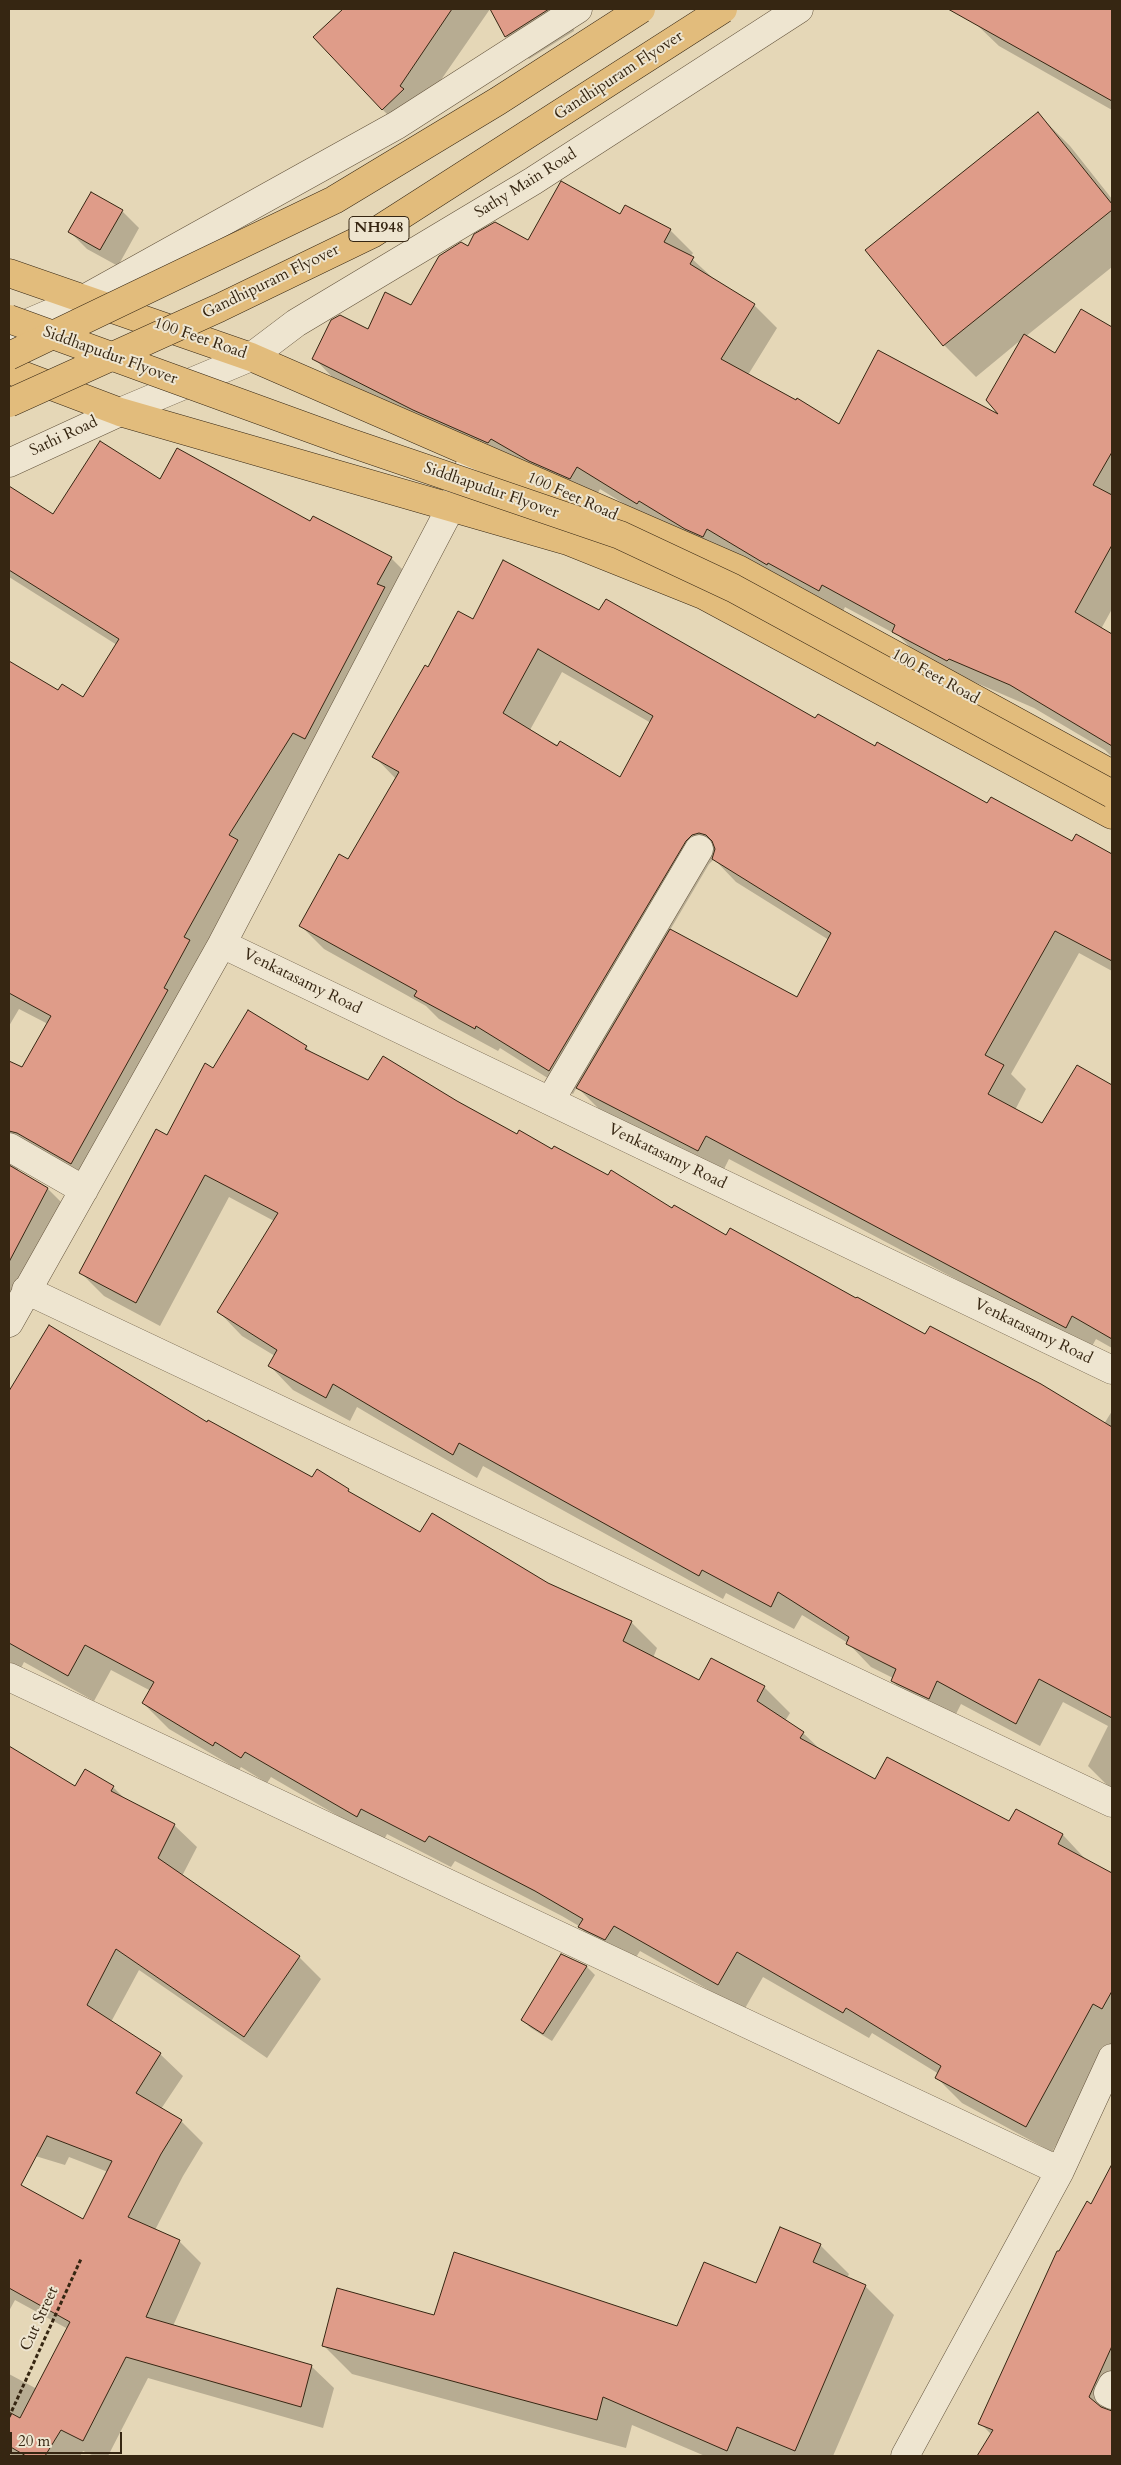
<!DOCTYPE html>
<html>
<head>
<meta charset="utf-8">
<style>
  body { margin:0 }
  #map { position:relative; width:1121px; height:2465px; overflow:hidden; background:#e5d7b7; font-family:Cardo,serif }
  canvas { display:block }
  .frame { position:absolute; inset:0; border:10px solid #362612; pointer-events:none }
  .scale { position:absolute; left:10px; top:2432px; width:112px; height:22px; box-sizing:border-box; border:2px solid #362612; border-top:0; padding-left:6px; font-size:15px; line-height:18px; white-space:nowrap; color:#362612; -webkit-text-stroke:4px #eee5d0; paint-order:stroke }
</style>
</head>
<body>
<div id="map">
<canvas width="1121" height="2465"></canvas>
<div class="frame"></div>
<div class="scale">20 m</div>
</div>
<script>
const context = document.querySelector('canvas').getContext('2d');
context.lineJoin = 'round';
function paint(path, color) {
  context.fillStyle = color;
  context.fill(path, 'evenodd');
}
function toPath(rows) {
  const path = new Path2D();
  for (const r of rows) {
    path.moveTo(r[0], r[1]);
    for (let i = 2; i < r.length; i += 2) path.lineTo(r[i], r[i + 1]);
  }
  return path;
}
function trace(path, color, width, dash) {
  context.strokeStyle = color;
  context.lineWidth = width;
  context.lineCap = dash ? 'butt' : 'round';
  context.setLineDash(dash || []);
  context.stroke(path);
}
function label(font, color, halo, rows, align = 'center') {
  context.font = font + ' Cardo,serif';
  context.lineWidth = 4;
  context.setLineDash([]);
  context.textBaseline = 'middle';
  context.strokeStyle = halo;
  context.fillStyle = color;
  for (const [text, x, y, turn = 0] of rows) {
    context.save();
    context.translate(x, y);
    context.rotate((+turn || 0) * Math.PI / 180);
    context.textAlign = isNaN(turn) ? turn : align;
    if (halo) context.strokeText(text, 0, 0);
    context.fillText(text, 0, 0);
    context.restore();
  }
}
const shadow = toPath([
  [342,9,490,9,405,132,382,109,339,14],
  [492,9,572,9,574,31,529,59,506,36],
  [984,9,1028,11,1029,9,1112,9,1112,110,999,46,976,24],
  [1038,114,1070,146,1112,199,1112,267,1025,337,1056,355,1082,311,1112,329,1112,609,1101,629,1112,635,1112,757,1105,750,1034,708,972,681,971,683,917,654,899,636,845,607,842,613,660,526,600,489,593,501,336,381,314,358,412,307,468,248,529,242,620,216,670,230,693,253,690,257,716,281,754,305,777,328,748,375,839,426,1002,417,1022,339,976,377,944,345],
  [122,211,139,228,118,266,87,249,70,232],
  [161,481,311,523,391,558,415,582,95,1188,19,1164,18,1171,48,1189,72,1213,9,1319,9,1062,23,1069,48,1024,19,1009,9,1026,9,662,59,691,83,698,117,645,9,577,9,488,53,516],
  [473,621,815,720,988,804,1073,843,1076,836,1112,856,1112,971,1079,953,1011,1074,1026,1089,1015,1110,1042,1125,1077,1067,1112,1085,1112,1348,1096,1339,1090,1350,729,1159,722,1173,601,1111,577,1087,573,1094,500,1048,498,1051,439,1019,426,1006,324,949,300,925,348,861,396,779,374,756,428,669],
  [562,672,651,723,620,779,530,730],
  [714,859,736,882,829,940,797,999,670,930,709,864],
  [306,1047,314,1055,369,1081,456,1102,518,1135,857,1300,1104,1424,1112,1411,1112,1790,1088,1766,1108,1726,1063,1702,1040,1746,961,1704,952,1722,916,1704,892,1681,893,1678,871,1667,848,1643,802,1615,794,1629,726,1593,723,1599,483,1466,477,1478,357,1407,350,1421,293,1390,270,1366,275,1356,242,1336,219,1312,274,1221,229,1197,160,1326,104,1296,80,1272,213,1069],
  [49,1327,207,1423,312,1478,317,1471,355,1497,421,1534,548,1584,631,1622,657,1648,653,1658,700,1682,764,1687,790,1713,785,1721,803,1733,823,1752,876,1781,1010,1823,1017,1810,1063,1835,1088,1862,1112,1875,1112,2093,1092,2081,1052,2152,962,2103,936,2077,939,2074,872,2033,869,2038,763,1977,744,2010,640,1951,631,1965,605,1953,579,1926,562,1916,455,1861,451,1867,387,1834,383,1842,271,1777,267,1783,241,1767,239,1770,169,1729,143,1703,151,1691,111,1670,94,1701,24,1662,21,1668,9,1661,9,1414,16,1401,9,1394],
  [9,1748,76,1788,113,1787,126,1800,174,1825,197,1847,182,1876,299,1957,321,1979,267,2058,139,1970,111,2022,160,2054,183,2076,161,2109,181,2121,203,2143,183,2176,155,2230,179,2241,201,2263,173,2326,311,2366,334,2388,323,2428,148,2378,108,2456,94,2456,83,2451,80,2456,13,2456,9,2454,9,2374,37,2389,68,2329,15,2300,9,2311,9,2180,83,2220,108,2172,69,2157,65,2165,9,2148],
  [562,1956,587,1967,595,1975,552,2041,531,2028,522,2020],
  [1112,2167,1112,2456,979,2456,992,2435,980,2423,1060,2253,1092,2206],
  [820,2245,849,2274,847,2278,865,2286,894,2315,833,2456,705,2456,632,2425,626,2448,352,2374,323,2345,435,2316,678,2327,756,2285]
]);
const building = toPath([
  [343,9,452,9,400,86,404,89,382,110,313,37,343,9],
  [490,9,549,9,505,37,490,9],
  [948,9,1112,9,1112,101,948,9],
  [1038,112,1112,204,1112,210,943,346,865,250,1038,112],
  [561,181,620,214,625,205,671,229,664,242,694,257,690,264,755,304,721,359,796,400,797,398,839,424,878,350,998,414,986,400,1024,334,1055,353,1081,309,1112,327,1112,452,1093,485,1112,495,1112,545,1075,612,1112,634,1112,746,1010,685,949,659,947,661,892,632,895,625,822,585,819,591,768,563,767,565,707,529,703,537,685,529,639,501,637,504,577,467,570,479,529,461,491,439,488,443,413,410,312,359,331,320,340,315,368,329,385,292,411,305,439,256,461,242,468,246,474,234,495,222,528,240,561,181],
  [91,192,123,210,100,250,68,232,91,192],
  [100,441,160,479,177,448,310,521,313,516,392,557,377,584,385,587,305,739,293,733,229,835,238,840,184,937,190,940,164,988,168,990,71,1164,17,1133,9,1131,9,1061,22,1067,51,1016,9,993,9,661,58,690,62,684,83,697,119,639,9,570,9,486,53,514,100,441],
  [503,560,599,610,606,599,815,718,818,714,875,746,877,742,987,803,991,797,1072,841,1076,834,1112,854,1112,961,1055,931,985,1055,1004,1065,988,1094,1042,1123,1077,1065,1112,1085,1112,1339,1072,1316,1066,1328,706,1136,698,1151,576,1088,670,929,797,997,831,933,712,859,715,849,712,841,706,835,699,833,692,835,686,841,549,1071,476,1026,475,1029,414,996,417,991,299,926,339,854,348,859,399,772,372,757,425,665,428,667,458,611,473,619,503,560],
  [538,649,653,716,620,777,560,741,557,746,503,713,538,649],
  [248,1010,307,1046,305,1049,368,1080,383,1056,457,1101,517,1134,519,1130,552,1149,554,1146,608,1175,611,1170,672,1208,674,1205,726,1235,730,1228,856,1298,857,1297,925,1334,930,1326,1041,1384,1112,1427,1112,1718,1039,1679,1016,1724,937,1681,929,1699,891,1681,896,1669,846,1644,849,1637,778,1592,771,1607,702,1570,699,1576,459,1443,453,1455,333,1384,326,1398,268,1366,277,1350,217,1312,278,1213,205,1175,136,1303,79,1273,156,1129,167,1135,205,1063,213,1068,248,1010],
  [9,1165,48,1188,9,1262,9,1165],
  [49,1325,207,1422,208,1420,312,1477,317,1469,349,1489,348,1491,420,1532,432,1513,548,1583,632,1621,623,1641,699,1680,711,1658,765,1686,757,1701,804,1732,800,1738,875,1779,887,1757,1009,1821,1016,1809,1063,1834,1058,1844,1112,1873,1112,1991,1102,2009,1093,2004,1026,2127,935,2078,941,2066,846,2008,843,2013,737,1952,718,1985,614,1926,605,1940,578,1927,583,1919,535,1891,429,1836,425,1842,361,1809,357,1817,245,1752,241,1758,215,1742,213,1746,142,1703,154,1682,85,1645,68,1676,9,1643,9,1391,49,1325],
  [9,1746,75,1786,85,1769,114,1786,111,1791,175,1824,158,1858,300,1956,244,2037,116,1949,87,2005,161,2053,136,2093,182,2120,161,2154,128,2217,180,2240,146,2317,312,2365,301,2407,126,2357,83,2441,61,2430,45,2456,26,2456,9,2446,9,2412,20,2418,70,2322,9,2288,9,1746],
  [47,2136,112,2161,83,2219,21,2185,47,2136],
  [561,1954,587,1966,543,2034,521,2020,561,1954],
  [1112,2164,1112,2346,1089,2397,1101,2407,1112,2411,1112,2456,977,2456,993,2430,978,2424,1057,2251,1059,2251,1087,2201,1091,2204,1112,2164],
  [780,2227,821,2244,813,2262,866,2285,795,2451,737,2427,727,2451,603,2397,597,2420,322,2346,337,2288,434,2315,454,2252,677,2326,704,2262,756,2283,780,2227]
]);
const path = toPath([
  [9,2417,81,2259]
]);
const minor = toPath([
  [9,331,84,299,397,125,578,9],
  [9,463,120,412,251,357,296,323,533,181,799,9],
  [222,944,1112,1370],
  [550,1101,699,849],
  [9,1147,84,1190],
  [26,1290,1112,1803],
  [9,1323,222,944,451,507,475,455],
  [9,1677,1060,2171],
  [1112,2385,1108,2393,1112,2395],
  [905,2456,1060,2171,1112,2058]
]);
const major = toPath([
  [9,273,251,357,738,569,1112,774],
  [9,370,120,412,568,541,703,595,1112,815]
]);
const majorBridge = toPath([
  [9,319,345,441,620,535,733,588,1112,794]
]);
const highwayBridge = toPath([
  [9,356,334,200,498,101,641,9],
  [9,403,219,308,372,234,723,9]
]);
const shields = [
  [379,229,60]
];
const shieldNames = [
  ["NH948",379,229]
];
const streetNames = [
  ["Gandhipuram Flyover",619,76,-33],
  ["Sathy Main Road",526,184,-32],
  ["Gandhipuram Flyover",271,282,-26],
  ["100 Feet Road",200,339,19],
  ["Siddhapudur Flyover",110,356,20],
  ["Sathi Road",64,437,-25],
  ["Siddhapudur Flyover",491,491,19],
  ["100 Feet Road",572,497,24],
  ["100 Feet Road",935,677,29],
  ["Venkatasamy Road",302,982,26],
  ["Venkatasamy Road",667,1157,26],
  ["Venkatasamy Road",1033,1332,26],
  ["Cut Street",40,2319,-65]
];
paint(shadow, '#0003');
paint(building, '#df9c89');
trace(building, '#362612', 1);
trace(minor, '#62523b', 29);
trace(major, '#362612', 29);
trace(path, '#362612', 3, [4, 2.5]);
trace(minor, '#eee5d0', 28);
trace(major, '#e2bc7c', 28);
trace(majorBridge, '#362612', 29, []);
trace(highwayBridge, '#362612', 29, []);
trace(majorBridge, '#e2bc7c', 28);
trace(highwayBridge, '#e2bc7c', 28);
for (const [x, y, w] of shields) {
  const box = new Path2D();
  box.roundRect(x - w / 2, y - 12.5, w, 25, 4);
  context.fillStyle = '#eee5d0';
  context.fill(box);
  trace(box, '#362612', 1);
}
label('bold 15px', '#362612', null, shieldNames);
label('16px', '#362612', '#eee5d0', streetNames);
</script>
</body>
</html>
